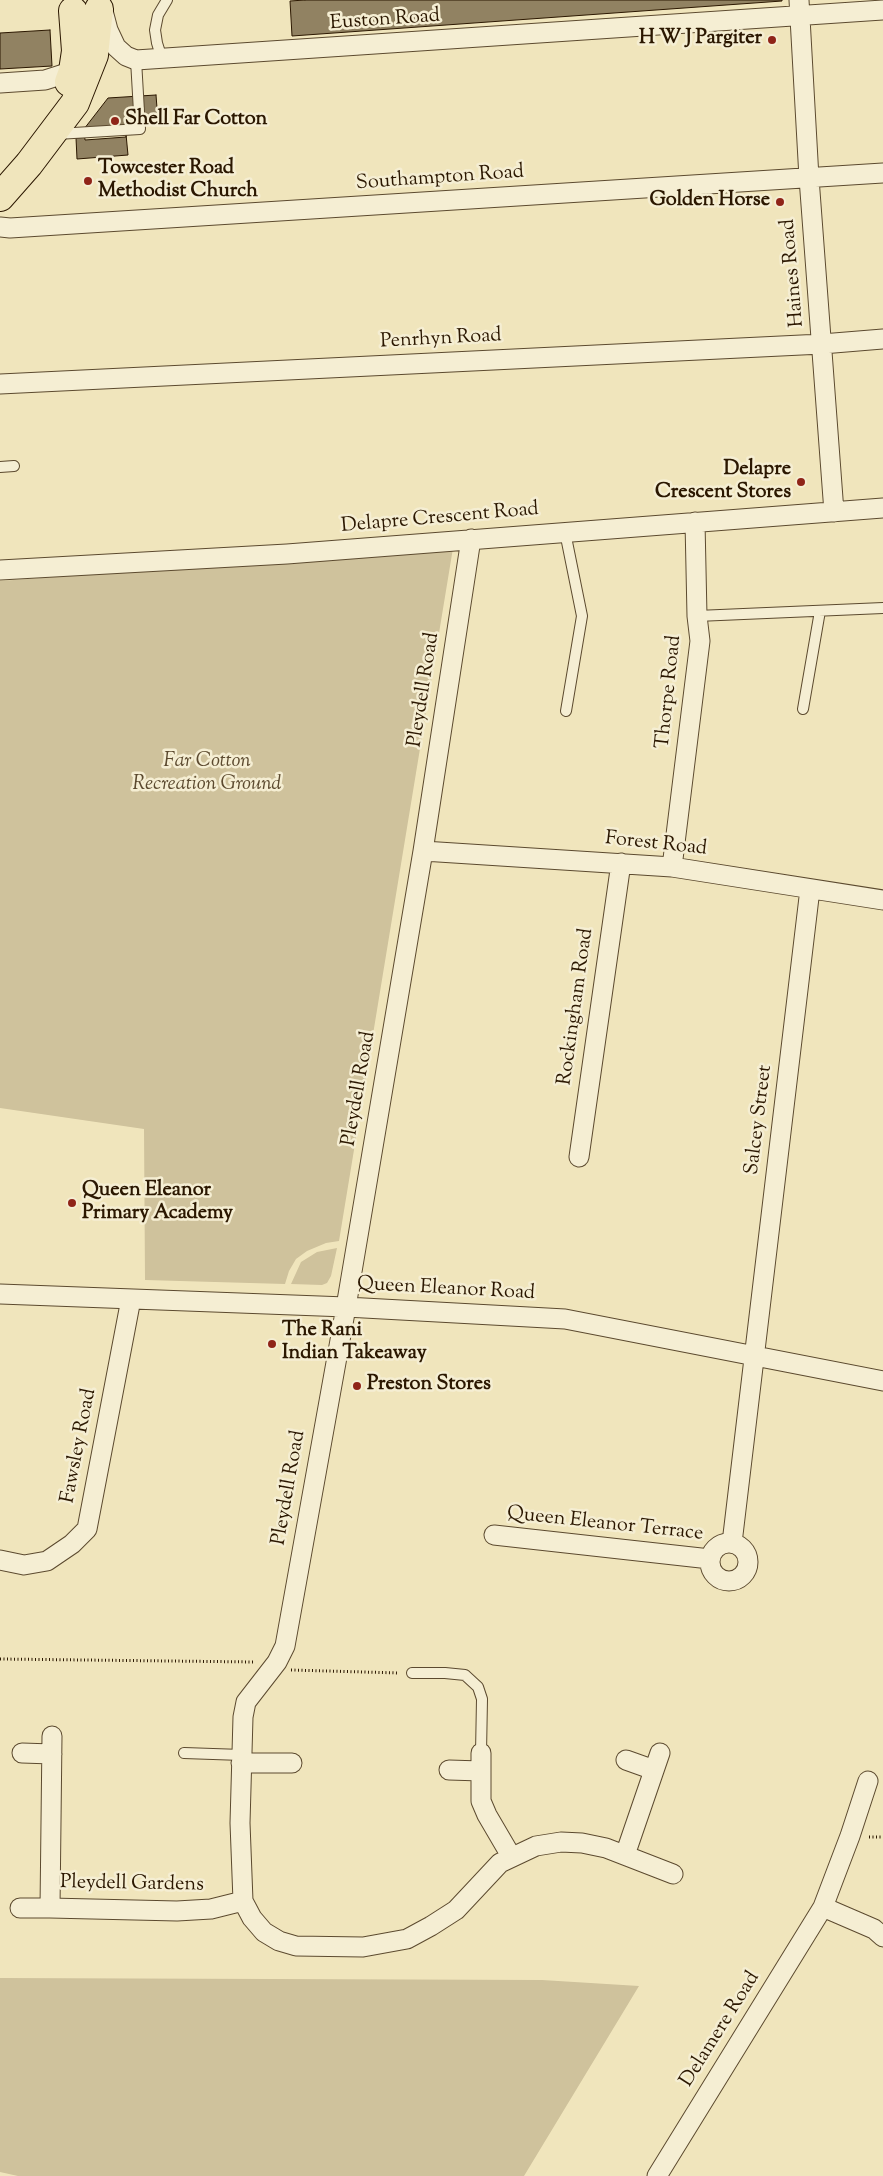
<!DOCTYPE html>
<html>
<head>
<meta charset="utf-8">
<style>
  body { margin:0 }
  canvas { display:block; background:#f0e5bc }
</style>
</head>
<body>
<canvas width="883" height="2176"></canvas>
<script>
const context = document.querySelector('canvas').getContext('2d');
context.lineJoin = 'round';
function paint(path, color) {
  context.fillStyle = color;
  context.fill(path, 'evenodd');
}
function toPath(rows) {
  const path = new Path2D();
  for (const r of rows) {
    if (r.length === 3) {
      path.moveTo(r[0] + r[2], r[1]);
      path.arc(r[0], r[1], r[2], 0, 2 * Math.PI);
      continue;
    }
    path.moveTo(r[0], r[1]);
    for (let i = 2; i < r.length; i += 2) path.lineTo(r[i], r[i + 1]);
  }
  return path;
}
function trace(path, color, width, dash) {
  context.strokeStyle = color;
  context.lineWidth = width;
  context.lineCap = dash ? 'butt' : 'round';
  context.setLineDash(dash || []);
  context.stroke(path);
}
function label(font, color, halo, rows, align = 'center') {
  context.font = font + ' "Sorts Mill Goudy",serif';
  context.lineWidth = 5;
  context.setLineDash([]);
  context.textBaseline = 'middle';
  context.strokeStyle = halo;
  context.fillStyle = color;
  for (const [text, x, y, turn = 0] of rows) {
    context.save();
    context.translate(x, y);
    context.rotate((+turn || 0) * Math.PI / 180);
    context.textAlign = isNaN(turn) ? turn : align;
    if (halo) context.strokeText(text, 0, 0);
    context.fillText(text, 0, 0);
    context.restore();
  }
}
const green = toPath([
  [453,548,339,1241,326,1243,307,1251,296,1259,289,1271,285,1284,145,1280,144,1129,0,1108,0,581],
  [337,1248,331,1276,327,1283,322,1285,291,1284,301,1262,317,1252],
  [0,1978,542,1980,639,1986,524,2176,18,2176,0,2172]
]);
const building = toPath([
  [305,0,782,0,782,1,292,36,290,1,305,0],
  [50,30,52,66,0,69,0,33,50,30],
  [156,95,158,121,125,123,126,137,85,140,84,129,108,98,156,95],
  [126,134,128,155,77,159,76,138,126,134]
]);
const path = toPath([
  [0,1659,254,1662],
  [291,1670,399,1673],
  [869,1837,883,1837]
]);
const lane = toPath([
  [162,59,157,43,155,30,158,15,167,0],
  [57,134,140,129,136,60],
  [0,467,14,466],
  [565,532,582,616,566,711],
  [697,616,883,608],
  [803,709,820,611],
  [412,1673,445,1673,465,1675,478,1687,482,1699,481,1753],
  [184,1753,242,1755]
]);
const street = toPath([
  [799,0,809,178,834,512],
  [103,11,108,30,116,47,126,56,136,60,883,10],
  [0,83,45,80,73,71],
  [0,227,10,228,883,173],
  [0,384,822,344,883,339],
  [0,570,287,554,883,508],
  [423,851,672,867,883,900],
  [672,867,700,641,697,616,695,522],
  [579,1157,621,863],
  [0,1294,346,1307,565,1319,883,1381],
  [494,1535,710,1559],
  [729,1562,19],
  [732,1543,810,889],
  [0,1560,24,1565,47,1561,72,1544,87,1529,131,1299],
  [52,1736,50,1908,177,1911,211,1909,243,1901,252,1918,264,1932,279,1941,296,1946,363,1947,407,1939,431,1926,456,1910,500,1863,536,1846,561,1842,582,1843,606,1848,673,1874],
  [22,1753,52,1754],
  [481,1753,481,1801,487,1815,511,1856],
  [626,1760,654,1770],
  [241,1763,292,1763],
  [449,1770,481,1771],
  [625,1855,660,1753],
  [243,1901,240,1823,243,1717,246,1702,277,1662,285,1646,346,1307,423,851,471,539],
  [823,1907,874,1929,883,1937],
  [20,1908,50,1908],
  [657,2176,823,1907,850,1836,868,1781]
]);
const primary = toPath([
  [69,82,73,71,76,51,73,11],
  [0,197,29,164,75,103,94,55,99,9]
]);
const markers = [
  [772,40,5,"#8f2418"],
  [115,121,5,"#8f2418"],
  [88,181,5,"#8f2418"],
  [780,202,5,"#8f2418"],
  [801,482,5,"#8f2418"],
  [72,1203,5,"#8f2418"],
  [272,1344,5,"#8f2418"],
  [357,1386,5,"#8f2418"]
];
const streetNames = [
  ["Euston Road",385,21,-4],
  ["Southampton Road",440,179,-4],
  ["Haines Road",794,273,-95],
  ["Penrhyn Road",441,340,-3],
  ["Delapre Crescent Road",440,519,-5],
  ["Pleydell Road",425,690,-81],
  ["Thorpe Road",670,692,-84],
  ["Forest Road",656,845,6],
  ["Rockingham Road",577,1007,-82],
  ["Pleydell Road",360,1089,-80],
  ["Salcey Street",760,1120,-83],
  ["Queen Eleanor Road",446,1290,3],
  ["Fawsley Road",80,1446,-79],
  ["Pleydell Road",290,1488,-80],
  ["Queen Eleanor Terrace",605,1525,6],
  ["Pleydell Gardens",132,1885,1],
  ["Delamere Road",721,2030,-58]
];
const poiNames = [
  ["H W J Pargiter",762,40,"right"],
  ["Shell Far Cotton",125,121],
  ["Towcester Road",98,170],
  ["Methodist Church",98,193],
  ["Golden Horse",770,202,"right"],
  ["Delapre",791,471,"right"],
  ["Crescent Stores",791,494,"right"],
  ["Queen Eleanor",82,1192],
  ["Primary Academy",82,1215],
  ["The Rani",282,1332],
  ["Indian Takeaway",282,1355],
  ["Preston Stores",367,1386]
];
const parkNames = [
  ["Far Cotton",207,763],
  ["Recreation Ground",207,786]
];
paint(green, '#cfc29c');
paint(building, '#918262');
trace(building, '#2b1700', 1);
trace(lane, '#5c4a2f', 12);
trace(street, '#5c4a2f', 21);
trace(primary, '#2b1700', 30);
trace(path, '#2b1700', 3, [1, 2.5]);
trace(lane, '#f5eed3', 10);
trace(street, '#f5eed3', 19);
trace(primary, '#f0e5bc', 28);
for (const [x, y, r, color] of markers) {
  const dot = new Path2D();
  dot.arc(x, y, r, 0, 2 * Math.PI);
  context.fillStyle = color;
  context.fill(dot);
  trace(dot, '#f5eed3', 2);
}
label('20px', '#2b1700', '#f5eed3', streetNames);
label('bold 20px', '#2b1700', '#f5eed3', poiNames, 'left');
label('italic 20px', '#5c4a2f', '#f5eed3', parkNames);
</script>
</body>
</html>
